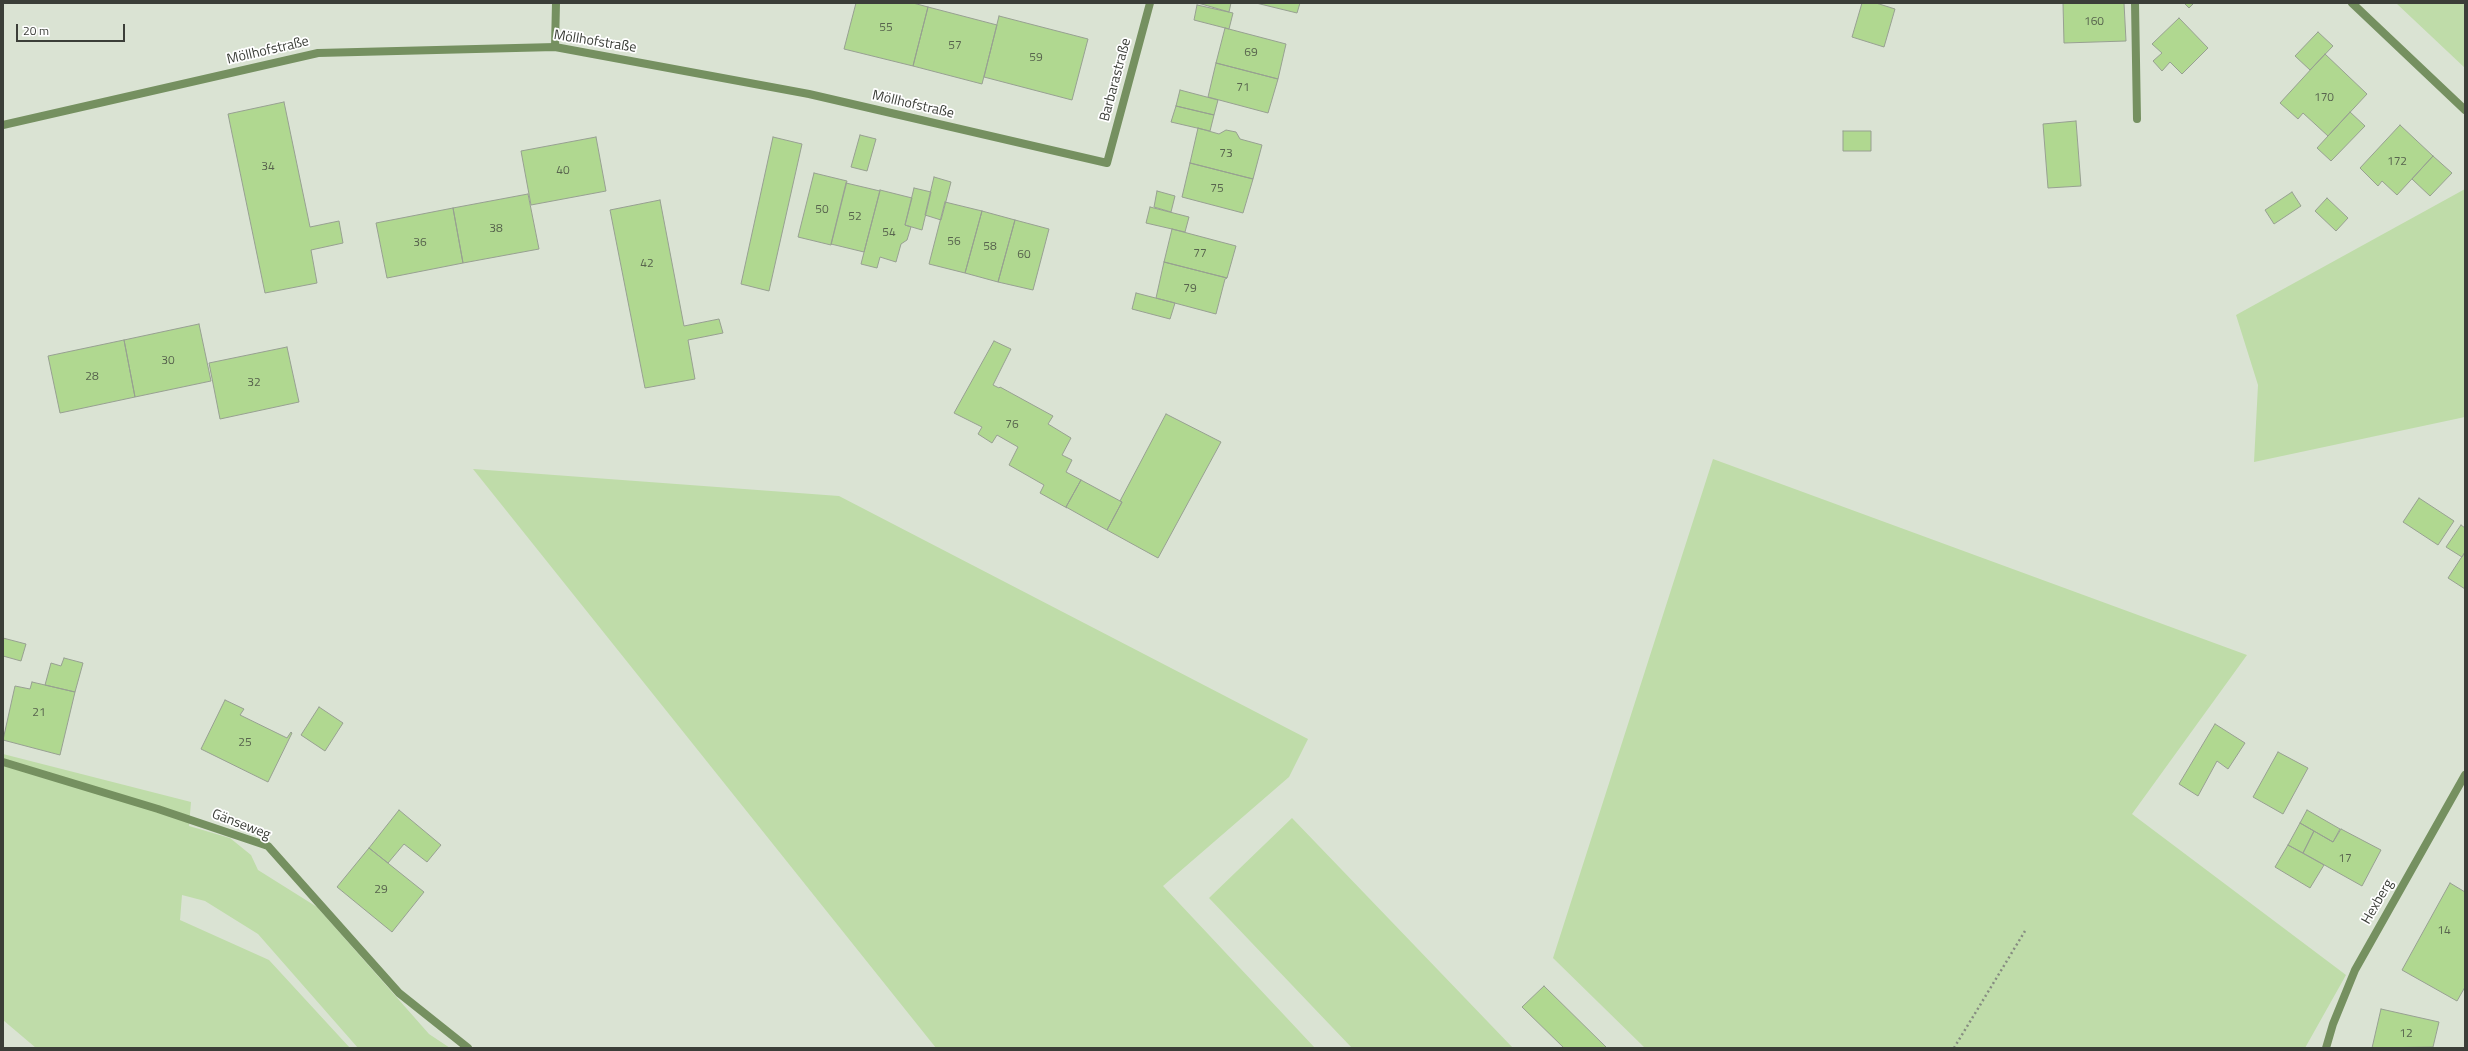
<!DOCTYPE html>
<html>
<head>
<meta charset="utf-8">
<style>
  body { margin:0 }
  #map { position:relative; width:2468px; height:1051px; overflow:hidden; background:#dae3d3; font-family:"Titillium Web",sans-serif }
  canvas { display:block }
  .frame { position:absolute; inset:0; border:4px solid #3b3e38; pointer-events:none }
  .scale { position:absolute; left:16px; top:24px; width:109px; height:18px; box-sizing:border-box; border:2px solid #3b3e38; border-top:0; padding-left:5px; font-size:12px; line-height:14px; white-space:nowrap; color:#3b3e38; -webkit-text-stroke:3px #fff; paint-order:stroke }
</style>
</head>
<body>
<div id="map">
<canvas width="2468" height="1051"></canvas>
<div class="frame"></div>
<div class="scale">20 m</div>
</div>
<script>
const context = document.querySelector('canvas').getContext('2d');
context.lineJoin = 'round';
function paint(path, color) {
  context.fillStyle = color;
  context.fill(path, 'evenodd');
}
function toPath(rows) {
  const path = new Path2D();
  for (const r of rows) {
    path.moveTo(r[0], r[1]);
    for (let i = 2; i < r.length; i += 2) path.lineTo(r[i], r[i + 1]);
  }
  return path;
}
function trace(path, color, width, dash) {
  context.strokeStyle = color;
  context.lineWidth = width;
  context.lineCap = dash ? 'butt' : 'round';
  context.setLineDash(dash || []);
  context.stroke(path);
}
function label(font, color, halo, rows, align = 'center') {
  context.font = font + ' "Titillium Web",sans-serif';
  context.lineWidth = 3.5;
  context.setLineDash([]);
  context.textBaseline = 'middle';
  context.strokeStyle = halo;
  context.fillStyle = color;
  for (const [text, x, y, turn = 0] of rows) {
    context.save();
    context.translate(x, y);
    context.rotate((+turn || 0) * Math.PI / 180);
    context.textAlign = isNaN(turn) ? turn : align;
    if (halo) context.strokeText(text, 0, 0);
    context.fillText(text, 0, 0);
    context.restore();
  }
}
const green = toPath([
  [2396,3,2465,3,2465,68],
  [2465,189,2465,417,2254,462,2258,385,2236,315],
  [1713,459,2247,655,2132,814,2346,975,2305,1048,1645,1048,1553,958],
  [473,469,839,496,1308,739,1289,777,1163,886,1315,1048,936,1048],
  [3,754,191,802,189,826,230,838,251,855,258,870,317,907,429,1034,450,1048,358,1048,258,934,205,901,182,895,180,920,269,960,350,1048,36,1048,3,1020],
  [1292,818,1513,1048,1352,1048,1209,898]
]);
const building = toPath([
  [856,3,913,3,928,7,913,66,844,49,856,3],
  [1198,3,1231,3,1229,12,1198,3],
  [1256,3,1300,3,1297,13,1256,3],
  [1862,3,1876,3,1895,9,1884,47,1852,37,1862,3],
  [2063,3,2124,3,2126,41,2064,43,2063,3],
  [2184,3,2194,3,2189,8,2184,3],
  [1197,5,1233,13,1229,29,1194,20,1197,5],
  [928,7,997,25,982,84,913,66,928,7],
  [999,16,1088,39,1072,100,984,77,999,16],
  [2179,18,2208,48,2182,74,2170,62,2162,71,2153,61,2162,53,2152,44,2179,18],
  [1225,28,1286,44,1278,79,1216,63,1225,28],
  [2318,32,2333,46,2310,70,2295,56,2318,32],
  [2325,54,2367,94,2328,136,2303,113,2298,119,2280,103,2325,54],
  [1216,63,1278,79,1268,113,1208,97,1216,63],
  [1180,90,1218,100,1214,115,1176,106,1180,90],
  [284,102,310,227,339,221,343,243,311,250,317,283,265,293,228,114,284,102],
  [1176,106,1214,115,1210,131,1171,122,1176,106],
  [2350,112,2365,126,2331,161,2317,148,2350,112],
  [2076,121,2081,186,2048,188,2043,124,2076,121],
  [2400,125,2433,156,2397,195,2382,181,2378,186,2360,168,2400,125],
  [1198,128,1219,134,1226,130,1236,132,1240,139,1262,145,1253,179,1190,163,1198,128],
  [1843,131,1871,131,1871,151,1843,151,1843,131],
  [860,135,876,139,867,171,851,167,860,135],
  [596,137,606,191,531,205,521,151,596,137],
  [773,137,802,144,769,291,741,284,773,137],
  [2433,156,2452,173,2430,196,2412,179,2433,156],
  [1190,163,1253,179,1243,213,1182,197,1190,163],
  [814,173,847,181,831,245,798,237,814,173],
  [934,177,951,182,941,220,925,215,934,177],
  [846,183,880,191,864,252,831,244,846,183],
  [914,188,931,192,922,230,905,225,914,188],
  [880,190,912,198,905,225,911,227,907,240,901,244,896,262,880,257,877,268,861,264,880,190],
  [1157,191,1175,196,1171,212,1154,207,1157,191],
  [2292,192,2301,206,2274,224,2265,210,2292,192],
  [528,194,539,249,463,263,453,208,528,194],
  [2327,198,2348,218,2336,231,2315,211,2327,198],
  [660,200,684,326,719,319,723,333,688,340,695,379,645,388,610,210,660,200],
  [945,202,982,211,965,273,929,264,945,202],
  [1150,207,1189,217,1185,232,1146,223,1150,207],
  [453,208,463,263,387,278,376,223,453,208],
  [982,211,1015,220,998,282,965,273,982,211],
  [1015,220,1049,229,1033,290,998,282,1015,220],
  [1172,229,1236,246,1227,278,1164,262,1172,229],
  [1164,262,1227,278,1225,279,1216,314,1156,298,1164,262],
  [1136,293,1175,303,1170,319,1132,309,1136,293],
  [199,324,211,381,135,397,124,340,199,324],
  [124,340,135,397,60,413,48,356,124,340],
  [994,341,1011,349,993,385,999,388,1000,387,1053,416,1048,424,1071,438,1062,455,1072,460,1066,472,1081,480,1066,507,1067,508,1040,493,1044,485,1009,465,1018,447,997,435,992,443,978,434,982,427,954,413,994,341],
  [287,347,299,402,220,419,209,363,287,347],
  [1166,414,1221,442,1158,558,1107,530,1122,502,1120,501,1166,414],
  [1081,480,1122,502,1107,530,1066,507,1081,480],
  [2419,498,2454,521,2438,545,2403,522,2419,498],
  [2461,525,2465,528,2465,552,2462,557,2446,547,2461,525],
  [2465,552,2465,589,2448,578,2465,552],
  [3,638,26,644,21,661,3,656,3,638],
  [64,658,83,663,75,692,45,685,51,663,61,666,64,658],
  [32,682,75,692,60,755,3,740,15,686,30,689,32,682],
  [225,700,244,709,240,715,287,738,291,732,292,733,268,782,201,749,225,700],
  [319,707,343,723,325,751,301,735,319,707],
  [2215,724,2245,743,2228,769,2217,761,2198,796,2179,784,2215,724],
  [2278,752,2308,768,2283,814,2253,797,2278,752],
  [399,810,441,845,427,862,404,844,388,863,369,848,399,810],
  [2307,810,2340,829,2333,842,2300,823,2307,810],
  [2300,823,2314,831,2303,853,2288,845,2300,823],
  [2341,829,2381,850,2362,886,2303,853,2314,831,2333,842,2341,829],
  [2288,845,2324,865,2310,888,2275,867,2288,845],
  [369,848,424,892,392,932,337,887,369,848],
  [2450,883,2465,892,2465,987,2457,1001,2402,970,2450,883],
  [1544,986,1607,1048,1564,1048,1522,1007,1544,986],
  [2381,1009,2439,1022,2433,1047,2372,1048,2381,1009]
]);
const path = toPath([
  [1954,1048,2025,931]
]);
const lane = toPath([
  [2135,3,2137,119],
  [555,47,556,3]
]);
const street = toPath([
  [2352,3,2465,110],
  [3,125,318,53,555,47,809,94,1107,163,1150,3],
  [3,762,158,809,268,846,399,993,468,1048],
  [2326,1048,2333,1024,2355,970,2465,775]
]);
const numberNames = [
  ["160",2094,22],
  ["55",886,28],
  ["57",955,46],
  ["69",1251,53],
  ["59",1036,58],
  ["71",1243,88],
  ["170",2324,98],
  ["73",1226,154],
  ["172",2397,162],
  ["34",268,167],
  ["40",563,171],
  ["75",1217,189],
  ["50",822,210],
  ["52",855,217],
  ["38",496,229],
  ["54",889,233],
  ["56",954,242],
  ["36",420,243],
  ["58",990,247],
  ["77",1200,254],
  ["60",1024,255],
  ["42",647,264],
  ["79",1190,289],
  ["30",168,361],
  ["28",92,377],
  ["32",254,383],
  ["76",1012,425],
  ["21",39,713],
  ["25",245,743],
  ["17",2345,859],
  ["29",381,890],
  ["14",2444,931],
  ["12",2406,1034]
];
const streetNames = [
  ["Möllhofstraße",595,42,9],
  ["Möllhofstraße",268,51,-13],
  ["Barbarastraße",1116,80,-75],
  ["Möllhofstraße",913,105,13],
  ["Gänseweg",241,825,21],
  ["Hexberg",2378,902,-60]
];
paint(green, '#bfdca9');
paint(building, '#b0d890');
trace(building, '#97a091', 1);
trace(path, '#868c81', 2.5, [2, 3]);
trace(lane, '#759060', 8);
trace(street, '#759060', 8);
label('12px', '#58644e', null, numberNames);
label('14px', '#3b3e38', '#fff', streetNames);
</script>
</body>
</html>
